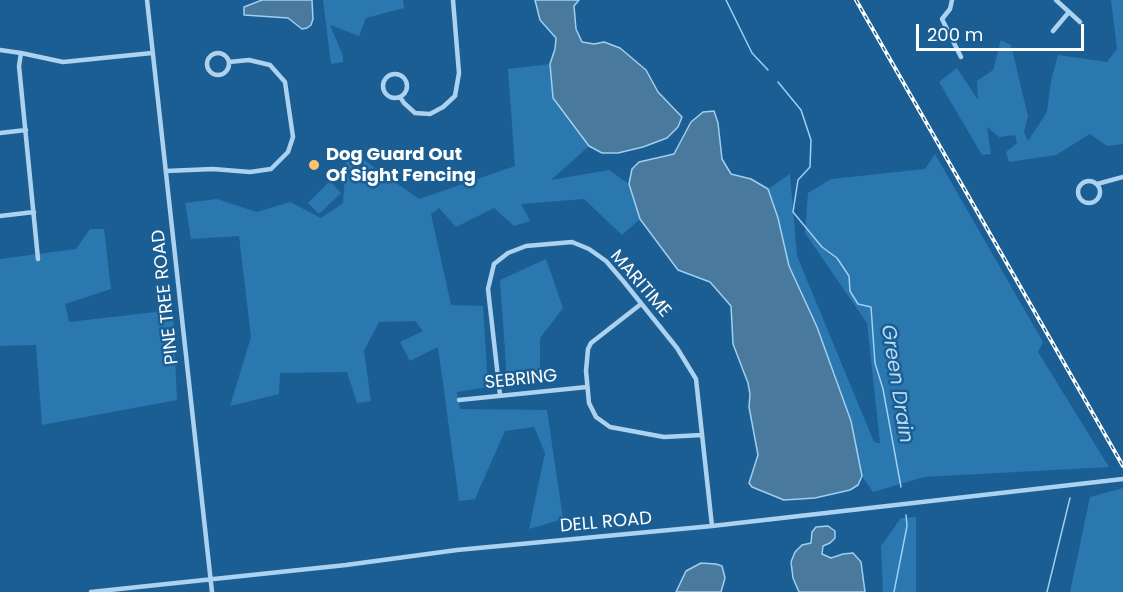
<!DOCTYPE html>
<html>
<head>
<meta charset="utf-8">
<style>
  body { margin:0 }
  #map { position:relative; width:1123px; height:592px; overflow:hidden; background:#1b5e93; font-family:Poppins,sans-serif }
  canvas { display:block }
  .scale { position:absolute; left:916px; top:24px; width:168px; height:27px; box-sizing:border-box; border:3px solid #fff; border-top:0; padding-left:8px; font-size:18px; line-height:21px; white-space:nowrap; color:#fff; -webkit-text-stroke:4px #1b5e93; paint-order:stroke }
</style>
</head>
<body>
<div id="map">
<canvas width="1123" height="592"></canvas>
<div class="scale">200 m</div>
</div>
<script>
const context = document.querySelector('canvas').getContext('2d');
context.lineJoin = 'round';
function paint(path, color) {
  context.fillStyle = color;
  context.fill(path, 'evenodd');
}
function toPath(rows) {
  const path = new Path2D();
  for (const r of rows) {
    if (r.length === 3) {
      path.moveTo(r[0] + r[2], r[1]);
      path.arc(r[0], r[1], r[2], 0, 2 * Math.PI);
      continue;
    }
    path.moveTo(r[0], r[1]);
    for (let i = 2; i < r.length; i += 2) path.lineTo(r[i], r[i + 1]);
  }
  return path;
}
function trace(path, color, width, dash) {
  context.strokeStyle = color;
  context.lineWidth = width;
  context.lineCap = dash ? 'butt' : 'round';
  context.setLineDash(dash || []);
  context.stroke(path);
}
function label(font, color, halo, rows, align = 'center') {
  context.font = font + ' Poppins,sans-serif';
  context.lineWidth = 5;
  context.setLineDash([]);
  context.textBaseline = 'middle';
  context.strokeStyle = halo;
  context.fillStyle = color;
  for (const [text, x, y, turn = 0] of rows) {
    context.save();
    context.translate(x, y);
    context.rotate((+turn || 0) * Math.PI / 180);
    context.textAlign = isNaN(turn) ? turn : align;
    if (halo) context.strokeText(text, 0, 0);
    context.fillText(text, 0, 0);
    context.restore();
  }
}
const green = toPath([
  [323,0,403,0,404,8,366,18,359,36,330,25,343,56,343,62,331,64],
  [1111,0,1123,0,1123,144,1107,146,1090,134,1056,155,1009,162,1006,152,1017,143,1015,135,999,137,987,127,991,154,982,155,939,82,957,68,978,100,977,81,993,70,1001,40,1011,45,1028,116,1024,132,1028,141,1047,112,1051,81,1058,55,1107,62,1117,49],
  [550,64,553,98,589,146,551,180,609,170,629,184,640,219,622,235,584,199,521,204,530,221,514,226,494,208,456,227,439,208,431,214,451,305,483,306,488,387,457,392,460,409,547,410,563,519,529,529,545,453,534,427,505,431,475,499,459,501,438,347,410,361,400,342,423,331,415,321,379,322,364,351,371,401,357,403,347,372,280,373,279,394,230,406,251,337,239,236,191,239,185,203,217,199,257,212,290,202,321,218,343,203,347,148,419,199,515,166,508,69],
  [935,154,1043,342,1038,352,1109,467,924,477,873,492,862,476,851,421,817,328,789,266,778,218,768,189,790,174,797,256,874,442,880,443,867,323,805,233,808,193,831,179,925,169],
  [330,181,341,193,319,214,308,203],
  [90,229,104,229,111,289,65,304,69,322,173,310,177,400,42,425,36,345,0,346,0,259,76,249],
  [546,259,563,308,540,338,540,379,507,381,500,280],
  [1123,488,1123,592,1070,592,1090,497],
  [916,517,916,592,883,592,881,546,901,518]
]);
const water = toPath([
  [262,0,312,0,313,19,311,25,307,28,302,29,288,18,244,15,244,7,262,0],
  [535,0,579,0,574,6,576,29,582,42,594,44,604,42,620,48,646,70,658,92,682,117,678,127,667,138,643,147,618,153,602,153,589,146,553,98,550,64,555,49,556,38,540,20,535,0],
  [714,111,718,123,722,159,731,174,751,179,768,189,778,218,789,266,817,327,851,421,862,476,858,485,850,490,815,498,784,500,752,487,749,483,758,455,749,407,750,394,748,383,733,344,731,306,710,282,678,270,640,219,629,184,632,169,639,162,674,154,691,122,703,112,714,111],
  [828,526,835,531,835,538,830,543,823,546,822,554,831,558,843,554,853,553,861,562,865,592,799,592,793,578,791,562,795,552,802,545,811,543,812,532,816,527,828,526],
  [701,563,716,564,722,566,725,578,721,592,676,592,686,571,701,563]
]);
const stream = toPath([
  [726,0,752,53,768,70],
  [778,82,801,110,811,140,810,167,798,180,793,212,822,247,837,258,849,276,850,291,858,304,871,307,875,363,883,389,901,487],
  [894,592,907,526,906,515],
  [1047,592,1070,498]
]);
const street = toPath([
  [147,0,212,592],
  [952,0,950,9,942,19,961,57],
  [1056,0,1080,22],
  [1053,31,1069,12],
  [0,50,21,53,63,62,152,53],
  [21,53,19,66,38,259],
  [218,64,11],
  [395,86,12],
  [400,97,404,103,415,113,430,114,443,107,455,96,459,73,453,0],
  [0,133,26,130],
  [166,171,213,169,250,172,271,169,288,152,293,137,285,82,270,65,249,60,229,62],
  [1089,192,11],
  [1097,184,1123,177],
  [0,216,34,212],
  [641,304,591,343,588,349,586,371,589,403,596,417,610,427,664,437,702,435],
  [500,395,488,289,494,264,508,253,526,246,572,242,589,249,606,261,624,282,677,348,696,379,712,526],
  [459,400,587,387],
  [91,592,346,565,457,550,712,526,1123,479]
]);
const rail = toPath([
  [856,0,1123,466]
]);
const markers = [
  [314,165,6,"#ffc26a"]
];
const poiNames = [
  ["Dog Guard Out",326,155],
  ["Of Sight Fencing",326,176]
];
const streetNames = [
  ["MARITIME",640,284,49],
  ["PINE TREE ROAD",166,297,-96],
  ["SEBRING",521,380,-6],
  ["DELL ROAD",606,523,-5]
];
const waterNames = [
  ["Green Drain",896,384,81]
];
paint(green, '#2b77af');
paint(water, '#4a799e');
trace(water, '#9fcff1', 1.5);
trace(stream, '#9fcff1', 1.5);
trace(street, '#acd2ef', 4.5);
trace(rail, '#fff', 4);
trace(rail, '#1b5e93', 1.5, [4.5]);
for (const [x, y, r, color] of markers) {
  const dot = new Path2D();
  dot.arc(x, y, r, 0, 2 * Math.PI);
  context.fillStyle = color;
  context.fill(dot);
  trace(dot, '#1b5e93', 2);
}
label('bold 18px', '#fff', '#1b5e93', poiNames, 'left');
label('18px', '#fff', '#1b5e93', streetNames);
label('italic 20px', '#b8dcf6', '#1b5e93', waterNames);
</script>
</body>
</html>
